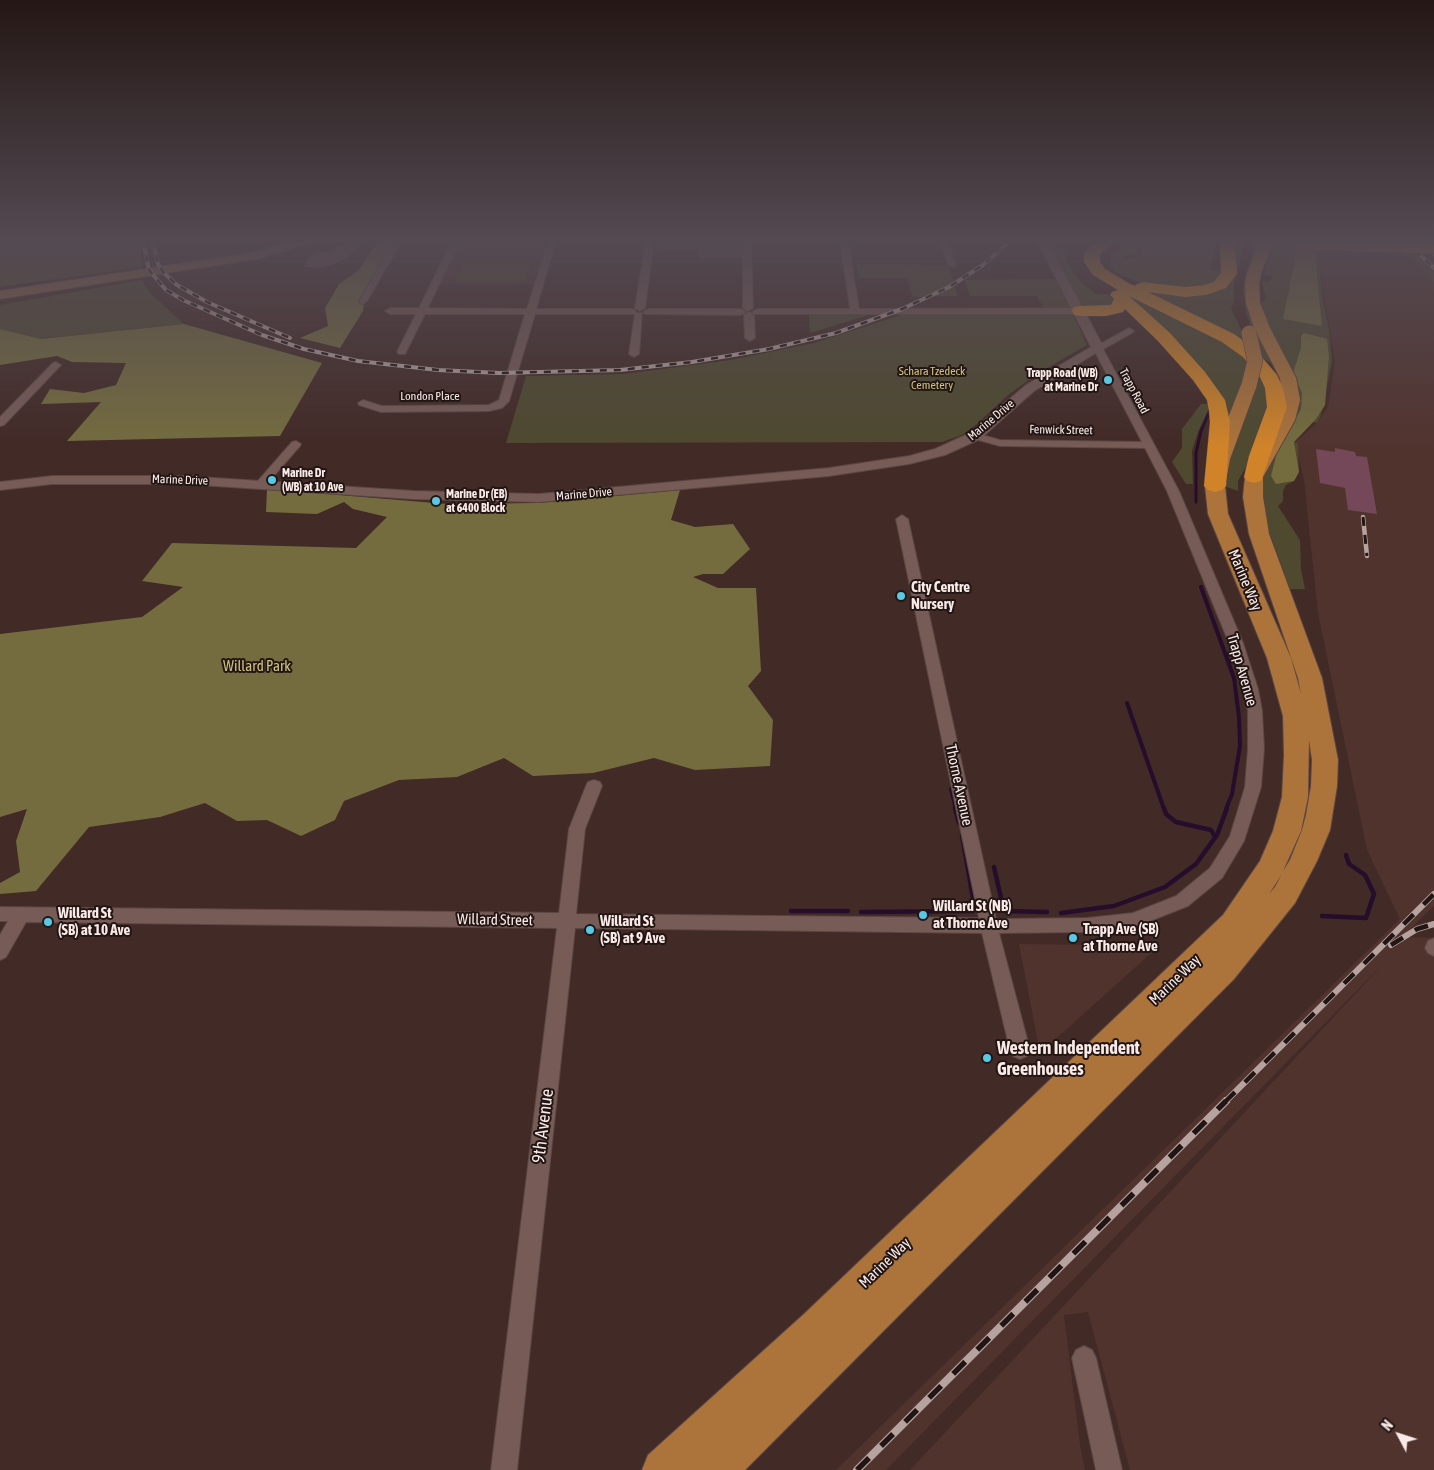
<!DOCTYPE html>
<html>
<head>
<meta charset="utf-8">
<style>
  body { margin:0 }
  #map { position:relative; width:1434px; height:1470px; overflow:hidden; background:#422a26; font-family:"Asap Condensed",sans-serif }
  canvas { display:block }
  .north { position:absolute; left:1374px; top:1410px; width:50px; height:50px; -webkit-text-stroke:4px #211614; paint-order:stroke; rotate:310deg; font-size:14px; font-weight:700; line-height:20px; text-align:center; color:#faeae7 }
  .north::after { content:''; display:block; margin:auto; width:18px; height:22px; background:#faeae7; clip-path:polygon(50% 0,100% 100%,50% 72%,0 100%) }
</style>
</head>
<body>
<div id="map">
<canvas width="1434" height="1470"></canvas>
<div class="north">N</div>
</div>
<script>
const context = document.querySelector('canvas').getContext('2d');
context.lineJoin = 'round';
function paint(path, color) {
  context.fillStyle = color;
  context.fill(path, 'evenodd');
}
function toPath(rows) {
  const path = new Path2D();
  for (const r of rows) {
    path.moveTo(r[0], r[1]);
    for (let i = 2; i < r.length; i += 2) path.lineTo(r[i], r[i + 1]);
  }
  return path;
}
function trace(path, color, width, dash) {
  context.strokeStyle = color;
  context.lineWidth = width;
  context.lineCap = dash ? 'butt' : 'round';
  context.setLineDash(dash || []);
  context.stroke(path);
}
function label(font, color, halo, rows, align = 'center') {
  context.font = font + ' "Asap Condensed",sans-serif';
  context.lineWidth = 4;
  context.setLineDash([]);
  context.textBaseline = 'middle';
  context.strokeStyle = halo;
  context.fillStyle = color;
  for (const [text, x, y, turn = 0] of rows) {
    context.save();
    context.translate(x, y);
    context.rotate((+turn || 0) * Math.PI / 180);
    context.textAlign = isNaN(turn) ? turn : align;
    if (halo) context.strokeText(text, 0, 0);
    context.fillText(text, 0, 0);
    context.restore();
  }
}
const built = toPath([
  [459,241,547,241,534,284,439,284],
  [1315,241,1434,251,1434,906,1407,932,1409,937,1434,938,1434,1470,1130,1470,1088,1312,1064,1315,1080,1445,1085,1470,910,1470,1387,960,886,1470,836,1470,1400,919,1367,850,1318,613,1304,480,1295,442,1317,423,1328,407,1335,361],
  [1019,944,1159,946,1040,1053]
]);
const green = toPath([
  [0,241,139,241,143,267,0,287],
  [657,241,744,241,745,258,699,258,699,249,657,249],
  [1142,241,1155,242,1140,246,1137,254,1124,256,1123,258,1130,259,1139,256,1143,247,1165,241,1220,241,1214,245,1217,247,1215,249,1210,270,1223,272,1215,283,1201,288,1151,286,1118,274,1110,266,1112,254,1126,244],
  [1233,241,1244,241,1245,245,1234,281,1234,302,1231,309,1243,333,1253,333,1246,313,1243,289,1254,251,1252,241,1263,241,1251,274,1275,365,1135,287,1219,289],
  [1275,241,1317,241,1322,294,1329,330,1332,361,1321,415,1317,423,1313,422,1294,442,1298,443,1299,472,1294,481,1286,485,1283,491,1283,501,1278,506,1300,540,1301,569,1305,589,1290,589,1266,523,1261,488,1264,474,1295,413,1260,304,1266,298,1262,281,1269,282,1272,276,1263,274],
  [1388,241,1401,241,1434,273,1434,282,1415,262],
  [1060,247,1069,249,1065,257,1068,264,1082,283,1096,294,1107,294,1114,300,1112,306,1082,306,1052,251],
  [464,263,531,264,525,281,456,281],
  [856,264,948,265,958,296,913,297,907,278,859,278],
  [1055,279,1070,307,1067,309,1044,309,1037,296,970,296,964,280],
  [142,280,150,293,184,324,41,339,0,329,0,305],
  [1105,281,1196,323,1254,363,1271,395,1253,455,1238,481,1238,491,1224,486,1232,412,1228,418,1140,309],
  [1073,314,1087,345,1037,374,1008,395,977,424,962,435,942,442,506,443,526,376,624,374,731,360,814,343,901,315],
  [809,315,869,315,810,333],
  [1201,404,1211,404,1198,432,1192,451,1193,484,1186,484,1172,462,1182,448,1182,429]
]);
const forest = toPath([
  [378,241,397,241,365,295,363,311,340,348,300,338,328,326,325,308,339,284,358,271],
  [1297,250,1312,250,1315,256,1322,326,1283,319],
  [184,324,322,363,280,436,67,441,101,402,41,404,50,389,84,393,116,385,126,363,72,362,57,356,0,365,0,329,41,339],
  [1304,333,1327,339,1329,357,1325,405,1316,419,1294,442,1299,472,1294,481,1276,484,1271,476,1277,452,1301,409,1302,393,1293,373,1301,348,1301,336],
  [267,489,447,504,539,503,680,490,671,520,695,527,733,524,750,549,723,574,703,574,693,577,718,588,756,588,761,671,748,686,773,720,770,766,695,770,654,758,593,773,533,776,504,758,457,777,399,780,344,801,335,820,301,836,267,820,237,821,205,803,160,817,89,827,36,891,0,894,0,883,20,872,16,841,27,809,0,817,0,634,142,617,183,587,142,581,172,543,356,548,387,517,353,509,344,502,317,514,266,512]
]);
const streamFar2 = toPath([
  [1196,502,1196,453,1201,431,1211,408]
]);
const streamFar1 = toPath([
  [1201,587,1234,678,1239,717,1240,746,1232,794,1226,809],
  [1127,703,1164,809],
  [951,789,956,809]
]);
const stream = toPath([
  [955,808,959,823],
  [1164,808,1166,814,1176,822,1211,830,1215,837],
  [994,867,1004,911,1047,912],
  [791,911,848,911],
  [861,912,973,911,975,909,962,835],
  [1061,913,1114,906,1165,887,1196,864,1217,835,1227,808],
  [1322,916,1366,918,1374,894,1365,875,1349,864,1346,855]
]);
const building = toPath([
  [345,244,361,244,348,257,334,264,318,268,304,267,308,259,319,251,323,252],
  [1335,448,1355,452,1356,456,1367,457,1377,514,1348,510,1345,488,1320,483,1316,449,1335,452]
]);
const minor = toPath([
  [394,241,402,241,367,301,363,304,360,303,359,301,394,241],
  [452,241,460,241,428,308,527,309,548,241,556,241,536,309,632,309,635,310,636,313,642,313,639,354,634,357,629,354,635,314,535,314,509,401,502,408,489,411,381,412,359,405,358,403,363,400,382,406,489,405,499,400,525,314,425,314,405,354,399,354,397,352,416,314,390,314,385,311,390,308,419,308,452,241],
  [646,241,654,241,645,308,640,311,635,308,646,241],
  [743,241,751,241,753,308,748,311,743,308,743,241],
  [840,241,848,241,859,309,1080,308,1085,311,1080,314,754,314,752,312,757,309,850,309,840,241],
  [940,241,948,241,956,265,955,267,948,265,940,241],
  [648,309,741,309,746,312,741,315,645,314,643,312,648,309],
  [749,312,754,315,755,338,750,341,745,338,744,315,749,312],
  [1129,328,1134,331,1132,333,1103,349,1179,491,1243,643,1258,689,1262,711,1264,749,1261,787,1244,841,1222,878,1188,906,1140,925,1087,932,999,933,1030,1050,1027,1056,1020,1059,1013,1056,1010,1050,982,933,575,928,517,1470,491,1470,557,928,26,922,6,957,0,960,0,935,8,921,0,921,0,907,559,913,569,829,586,786,588,782,594,780,600,782,602,786,585,829,576,914,979,918,896,519,902,515,908,519,996,919,1087,918,1133,913,1176,896,1210,868,1230,836,1245,787,1248,749,1248,711,1244,689,1229,643,1167,491,1145,448,1000,446,971,438,970,436,975,433,1000,440,1142,442,1093,348,1129,328],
  [56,362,61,365,59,367,4,425,0,426,0,417,53,363,56,362],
  [296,441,301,444,300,446,265,486,257,486,255,484,257,482,292,442,296,441],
  [1434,938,1434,956,1428,953,1425,948,1428,941,1434,938],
  [1084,1346,1092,1350,1096,1358,1122,1470,1096,1470,1072,1358,1076,1350,1084,1346]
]);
const tertiary = toPath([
  [1037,241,1047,241,1104,348,1034,391,980,439,945,455,909,464,829,476,539,502,414,499,184,484,52,484,0,490,0,482,52,476,184,476,414,491,539,494,829,468,909,456,935,449,970,433,1026,385,1091,347,1037,241]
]);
const secondary = toPath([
  [293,241,312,241,310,243,257,259,0,299,0,291,256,252,293,241]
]);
const primary = toPath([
  [1260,241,1274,241,1261,273,1259,284,1260,303,1270,328,1296,378,1300,400,1295,420,1263,477,1263,497,1269,534,1322,678,1338,760,1337,786,1330,830,1317,861,1295,903,1234,979,745,1470,642,1470,648,1455,804,1314,1223,915,1260,861,1273,831,1282,797,1284,755,1283,716,1267,658,1208,514,1205,486,1212,459,1241,385,1243,381,1249,380,1255,381,1257,385,1230,459,1225,486,1228,514,1291,658,1301,694,1298,678,1249,534,1243,497,1245,477,1277,420,1282,400,1280,378,1254,328,1246,303,1245,284,1247,273,1260,241],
  [1309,740,1312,760,1311,786,1306,815,1302,830,1290,860,1283,871,1301,831,1308,797,1309,740],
  [1282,874,1275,887,1269,894,1282,874]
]);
const motorway = toPath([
  [1098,241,1117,241,1100,254,1100,262,1105,269,1130,284,1135,286,1137,284,1143,282,1185,287,1204,285,1214,282,1221,273,1220,241,1234,241,1237,274,1226,288,1206,295,1185,297,1148,292,1234,334,1255,349,1277,375,1283,388,1287,407,1261,481,1254,483,1247,481,1244,477,1249,456,1267,407,1265,388,1260,377,1243,357,1222,342,1129,296,1170,333,1205,372,1225,400,1230,422,1226,486,1222,490,1215,492,1208,490,1204,486,1210,422,1209,411,1207,400,1193,380,1158,341,1125,309,1123,312,1106,316,1080,316,1074,315,1072,311,1074,307,1080,306,1111,305,1114,299,1110,295,1112,292,1118,290,1093,275,1084,262,1084,253,1098,241]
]);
const railFar3 = toPath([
  [143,241,149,270,166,290,183,300,262,335,304,349,358,361,438,370,499,373,620,370,692,362,769,349,836,333,902,309,949,287,983,265,1010,241],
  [153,241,158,264,163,272,177,285,207,302,290,338],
  [1405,241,1434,268],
  [1420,241,1434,254]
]);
const railFar2 = toPath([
  [1363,517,1367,556]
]);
const railFar1 = toPath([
  [1391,945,1417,929,1434,924],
  [1225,1102,1434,894]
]);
const rail = toPath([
  [857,1470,1226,1101]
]);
const primaryBridge = toPath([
  [1249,333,1255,361,1249,385]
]);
const motorwayBridge = toPath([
  [1301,241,1434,245]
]);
const markers = [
  [1108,380,5,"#59c8e5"],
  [272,480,5,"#59c8e5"],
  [436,501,5,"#59c8e5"],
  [901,596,5,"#59c8e5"],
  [923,915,5,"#59c8e5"],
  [48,922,5,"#59c8e5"],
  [590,930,5,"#59c8e5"],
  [1073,938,5,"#59c8e5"],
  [987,1058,5,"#59c8e5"]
];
const farParknames = [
  ["Schara Tzedeck",932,371],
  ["Cemetery",932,385]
];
const farPoinames = [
  ["Trapp Road (WB)",1098,373,"right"],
  ["at Marine Dr",1098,387,"right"],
  ["Marine Dr",282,473],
  ["(WB) at 10 Ave",282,487],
  ["Marine Dr (EB)",446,494],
  ["at 6400 Block",446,508]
];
const farStreetnames = [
  ["Trapp Road",1134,391,62],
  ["London Place",430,396],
  ["Marine Drive",991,420,-40],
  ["Fenwick Street",1061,430,1],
  ["Marine Drive",180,480,2],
  ["Marine Drive",584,494,-5]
];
const streetNames = [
  ["Marine Way",1245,580,67],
  ["Trapp Avenue",1242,670,74],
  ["Thorne Avenue",959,785,78],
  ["Willard Street",495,920,1],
  ["Marine Way",1175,980,-44],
  ["Marine Way",885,1263,-44]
];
const poiNames = [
  ["City Centre",911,587],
  ["Nursery",911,604],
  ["Willard St (NB)",933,906],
  ["at Thorne Ave",933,923],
  ["Willard St",58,913],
  ["(SB) at 10 Ave",58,930],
  ["Willard St",600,921],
  ["(SB) at 9 Ave",600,938],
  ["Trapp Ave (SB)",1083,929],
  ["at Thorne Ave",1083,946]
];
const parkNames = [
  ["Willard Park",257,666]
];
const nearPoinames = [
  ["Western Independent",997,1048],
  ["Greenhouses",997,1069]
];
const nearStreetnames = [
  ["9th Avenue",543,1126,-83]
];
paint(built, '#51332e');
paint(green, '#4e492f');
paint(forest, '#746c3f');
trace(streamFar2, '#260d2b', 3);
trace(streamFar1, '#260d2b', 4);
trace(stream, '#260d2b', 4.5);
paint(building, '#744858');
trace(minor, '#5a4643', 2);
trace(tertiary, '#5a4643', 2);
trace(secondary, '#5a4643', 2);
trace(primary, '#5a4643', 2);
trace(motorway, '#5a4643', 1);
paint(minor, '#765b56');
paint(tertiary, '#765b56');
paint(secondary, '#916748');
paint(primary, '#ac733b');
paint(motorway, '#d08329');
trace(railFar3, '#b6a3a0', 4);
trace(railFar2, '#b6a3a0', 4.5);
trace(railFar1, '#b6a3a0', 6);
trace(rail, '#b6a3a0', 8);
trace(railFar3, '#211614', 2.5, [7]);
trace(railFar2, '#211614', 3, [9]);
trace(railFar1, '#211614', 4.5, [14]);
trace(rail, '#211614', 5.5, [17]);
trace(primaryBridge, '#5a4643', 16, []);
trace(motorwayBridge, '#5a4643', 18, []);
trace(primaryBridge, '#ac733b', 15);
trace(motorwayBridge, '#d08329', 17);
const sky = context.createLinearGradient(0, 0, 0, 447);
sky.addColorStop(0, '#241715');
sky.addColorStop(0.54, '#544a52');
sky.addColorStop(1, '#544a5200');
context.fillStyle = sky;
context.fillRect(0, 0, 1434, 447);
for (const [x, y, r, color] of markers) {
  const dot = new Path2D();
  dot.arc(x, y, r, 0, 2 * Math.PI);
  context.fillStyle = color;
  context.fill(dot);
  trace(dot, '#211614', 2);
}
label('12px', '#d0c37b', '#211614', farParknames);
label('bold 12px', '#faeae7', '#211614', farPoinames, 'left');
label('12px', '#faeae7', '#211614', farStreetnames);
label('15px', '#faeae7', '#211614', streetNames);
label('bold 15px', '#faeae7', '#211614', poiNames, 'left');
label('15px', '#d0c37b', '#211614', parkNames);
label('bold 18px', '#faeae7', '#211614', nearPoinames, 'left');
label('18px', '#faeae7', '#211614', nearStreetnames);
</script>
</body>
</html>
